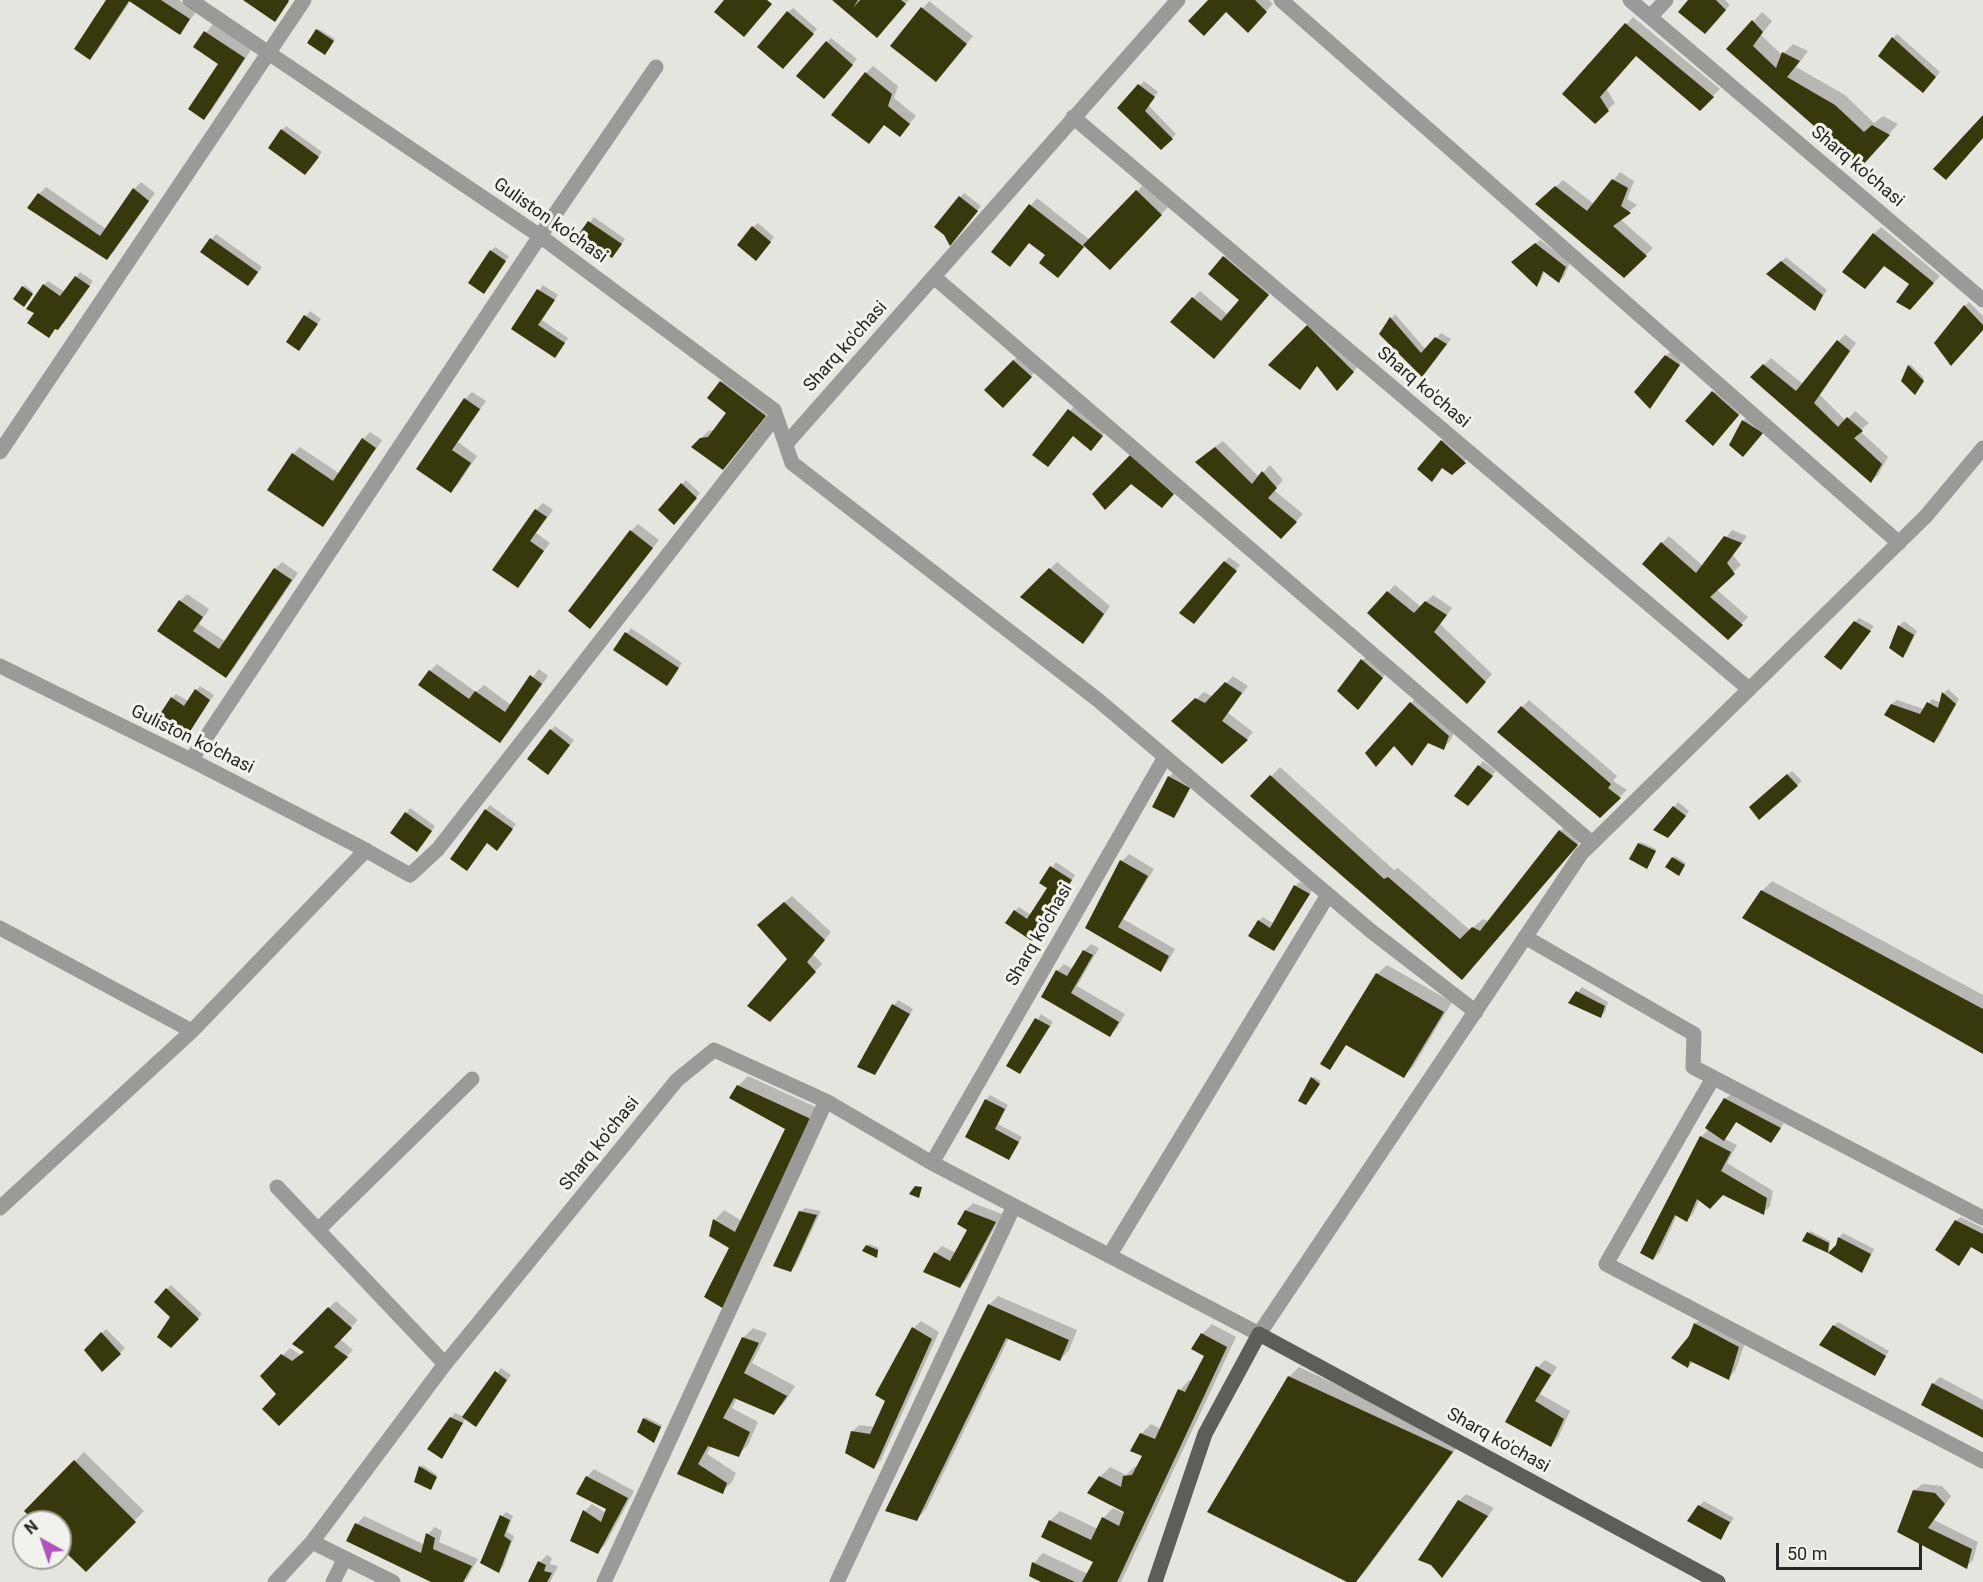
<!DOCTYPE html>
<html>
<head>
<meta charset="utf-8">
<style>
  body { margin:0 }
  #map { position:relative; width:1983px; height:1582px; overflow:hidden; background:#e5e5e0; font-family:Roboto,sans-serif }
  canvas { display:block }
  .north { position:absolute; left:12px; top:1510px; width:60px; height:60px; box-sizing:border-box; background:#f2f2ed; border:2px solid #a0a09d; border-radius:50%; rotate:320deg; font-size:16px; font-weight:700; line-height:24px; text-align:center; color:#262624 }
  .north::after { content:''; display:block; margin:auto; width:21px; height:27px; background:#ae54bf; clip-path:polygon(50% 0,100% 100%,50% 72%,0 100%) }
  .scale { position:absolute; left:1776px; top:1543px; width:146px; height:27px; box-sizing:border-box; border:3px solid #262624; border-top:0; padding-left:8px; font-size:18px; line-height:21px; white-space:nowrap; color:#262624; -webkit-text-stroke:4px #f2f2ed; paint-order:stroke }
</style>
</head>
<body>
<div id="map">
<canvas width="1983" height="1582"></canvas>
<div class="north">N</div>
<div class="scale">50 m</div>
</div>
<script>
const context = document.querySelector('canvas').getContext('2d');
context.lineJoin = 'round';
function paint(path, color) {
  context.fillStyle = color;
  context.fill(path, 'evenodd');
}
function toPath(rows) {
  const path = new Path2D();
  for (const r of rows) {
    path.moveTo(r[0], r[1]);
    for (let i = 2; i < r.length; i += 2) path.lineTo(r[i], r[i + 1]);
  }
  return path;
}
function trace(path, color, width, dash) {
  context.strokeStyle = color;
  context.lineWidth = width;
  context.lineCap = dash ? 'butt' : 'round';
  context.setLineDash(dash || []);
  context.stroke(path);
}
function label(font, color, halo, rows, align = 'center') {
  context.font = font + ' Roboto,sans-serif';
  context.lineWidth = 6;
  context.setLineDash([]);
  context.textBaseline = 'middle';
  context.strokeStyle = halo;
  context.fillStyle = color;
  for (const [text, x, y, turn = 0] of rows) {
    context.save();
    context.translate(x, y);
    context.rotate((+turn || 0) * Math.PI / 180);
    context.textAlign = isNaN(turn) ? turn : align;
    if (halo) context.strokeText(text, 0, 0);
    context.fillText(text, 0, 0);
    context.restore();
  }
}
const shadow = toPath([
  [108,0,179,0,196,12,180,33,131,0,97,51,90,58],
  [834,0,858,0,860,2,862,0,909,0,881,31],
  [1210,0,1269,0,1273,4,1248,31,1226,10],
  [1690,0,1725,0,1730,5,1705,32],
  [929,1,973,36,943,73,892,46],
  [793,8,817,29,787,63,788,12],
  [1762,12,1772,21,1761,35,1782,55,1793,44,1808,51,1796,67,1845,95,1874,123,1883,116,1898,124,1870,156,1728,49],
  [1633,17,1720,89,1700,109,1637,54,1606,88,1615,103,1595,121,1564,94],
  [213,24,251,50,211,111,204,118,220,64,195,47],
  [319,29,335,39,327,52,317,30],
  [1897,34,1940,72,1928,87,1893,38],
  [831,38,857,59,828,93,827,42],
  [873,66,898,86,894,98,916,116,900,135,866,73],
  [1144,81,1158,92,1148,105,1176,134,1161,148,1119,108],
  [286,126,322,152,310,169,282,130],
  [1620,172,1634,181,1627,199,1637,205,1620,219,1653,248,1624,276,1538,204,1563,180,1594,204],
  [141,182,155,193,114,251,106,258,39,194,46,187,106,229,134,189],
  [1144,184,1168,207,1110,268,1085,245,1065,269,1030,241,993,252,1037,198,1090,240],
  [964,193,981,206,954,239,960,197],
  [594,217,625,239,616,252,580,234],
  [758,223,774,237,760,254,753,227],
  [1881,227,1940,276,1917,301,1911,284,1874,234],
  [216,234,262,267,253,280,202,251],
  [1540,240,1570,262,1564,277,1559,281,1545,270,1541,280,1537,285,1518,258],
  [495,247,509,256,488,287,491,251],
  [1231,250,1275,287,1221,350,1193,298,1200,291,1228,315,1241,300,1224,257],
  [1786,257,1827,290,1815,309,1768,274],
  [80,272,93,281,63,324,36,313,44,285,48,281,65,292],
  [25,285,33,292,26,303,23,287],
  [543,285,558,295,542,320,568,338,559,351,513,328],
  [1969,302,1983,316,1983,328,1965,306],
  [310,311,321,319,303,345,288,342],
  [1395,314,1426,350,1441,333,1451,339,1427,370,1381,333],
  [1315,319,1360,364,1344,382,1318,365,1300,388,1270,365],
  [1845,334,1856,343,1820,395,1846,421,1855,411,1869,423,1860,431,1888,457,1878,475,1871,481,1752,377,1771,358,1803,384],
  [1670,352,1683,360,1650,407,1666,356],
  [1018,356,1035,372,1002,406,986,390],
  [1910,364,1924,378,1917,391,1903,381],
  [728,375,772,408,730,461,693,447,708,431,714,430,728,413,709,398],
  [1718,388,1743,410,1718,439,1687,421],
  [472,392,486,401,458,442,477,456,458,484,451,491,418,469,465,399],
  [1074,406,1106,431,1096,444,1073,435,1035,455],
  [1748,416,1766,428,1747,450,1731,444,1743,421],
  [370,432,382,440,330,518,323,525,293,454,300,447,340,474,363,439],
  [1446,437,1469,457,1451,473,1442,467,1442,441],
  [1223,441,1259,477,1270,465,1283,480,1274,490,1303,514,1288,530,1204,455],
  [686,480,700,493,678,518,682,484],
  [543,503,553,510,536,533,550,543,517,586,536,510],
  [638,524,659,540,590,627,631,531],
  [1732,530,1747,536,1733,555,1741,565,1716,589,1748,617,1728,638,1662,543,1669,536,1703,566],
  [1229,557,1240,565,1198,617,1225,562],
  [282,562,298,573,233,669,226,676,159,631,180,601,187,594,209,609,199,624,226,642,275,569],
  [1057,562,1110,606,1090,636,1083,642,1022,597],
  [1395,585,1421,607,1433,595,1452,608,1440,624,1492,674,1474,695,1388,592],
  [1859,618,1874,626,1846,664,1855,622],
  [1904,621,1917,631,1907,652,1903,656,1890,648,1900,625],
  [631,628,682,663,667,685,615,650],
  [1367,655,1386,673,1363,704,1339,691],
  [437,664,476,692,484,685,511,705,539,669,548,676,507,734,500,741,430,671],
  [1233,676,1248,686,1228,713,1253,732,1247,739,1173,721,1204,692,1213,697],
  [200,686,214,695,189,731,172,698,176,694,188,701],
  [1948,689,1959,699,1939,737,1934,741,1892,704,1897,700,1924,709,1932,699,1941,703,1944,693],
  [1418,696,1456,728,1450,741,1443,748,1429,742,1412,764,1411,703],
  [1529,700,1617,776,1613,781,1627,790,1600,816,1499,732],
  [555,726,574,740,552,769,551,730],
  [1483,761,1496,771,1472,799,1456,796],
  [1280,767,1394,870,1398,868,1470,930,1483,919,1490,922,1560,831,1570,822,1586,835,1471,968,1252,796],
  [1792,771,1802,781,1760,818,1756,802],
  [1173,773,1193,783,1178,812,1174,816,1169,777],
  [1678,802,1689,811,1673,832,1656,830],
  [490,805,516,824,501,844,487,842,486,810],
  [410,808,435,826,422,846,392,832],
  [1641,842,1656,849,1648,865,1639,844],
  [1129,854,1154,869,1123,919,1175,949,1167,963,1160,970,1087,927,1122,861],
  [1675,856,1686,863,1680,873,1673,858],
  [1056,862,1075,875,1032,939,1015,911,1019,907,1031,915,1049,888,1041,883],
  [1772,881,1983,995,1983,1052,1762,891],
  [1300,882,1313,889,1278,945,1259,921,1263,917,1274,924,1295,886],
  [792,896,831,932,813,954,822,964,777,1013,789,959,766,918],
  [1091,944,1099,948,1077,986,1125,1014,1117,1028,1110,1035,1043,996,1057,971,1064,964,1073,969,1084,951],
  [1387,965,1452,1002,1413,1067,1404,1076,1377,974],
  [1582,987,1608,1002,1605,1012,1600,1017,1570,1002],
  [898,1000,913,1009,879,1069,875,1073,894,1005],
  [1041,1014,1053,1022,1020,1072,1008,1065],
  [748,1076,820,1109,731,1247,710,1236,715,1220,724,1210,742,1221,787,1129,738,1086],
  [1314,1077,1321,1081,1308,1101,1312,1078],
  [990,1095,1008,1105,998,1124,1022,1137,1013,1153,1009,1158,967,1136,986,1100],
  [1730,1095,1784,1123,1775,1136,1737,1121,1725,1139,1737,1145,1727,1163,1773,1191,1770,1206,1763,1213,1723,1194,1700,1199,1693,1214,1686,1221,1677,1215,1660,1252,1653,1259,1701,1137,1709,1129,1725,1099],
  [973,1203,1002,1214,967,1279,960,1286,935,1253,942,1246,956,1253,969,1230,959,1223,966,1210],
  [805,1208,821,1211,795,1266,790,1271,800,1212],
  [1961,1217,1983,1228,1983,1252,1972,1246,1959,1264,1956,1221],
  [1810,1231,1830,1241,1829,1252,1804,1240],
  [1843,1233,1874,1249,1866,1266,1862,1271,1837,1246,1839,1238],
  [869,1244,879,1248,877,1256,867,1246],
  [171,1285,202,1314,171,1346,172,1317,167,1289],
  [998,1296,1077,1330,1069,1350,1060,1360,1009,1338,926,1509,917,1519,989,1305],
  [336,1301,358,1320,340,1339,353,1350,279,1423,278,1394,262,1376,290,1348,301,1355,306,1351,294,1343],
  [1702,1317,1746,1340,1735,1371,1728,1378,1694,1361,1688,1367,1691,1336,1695,1324],
  [921,1321,939,1332,881,1460,874,1467,852,1432,859,1425,875,1427,914,1328],
  [1838,1322,1889,1351,1874,1374,1834,1326],
  [1212,1324,1236,1337,1121,1582,1044,1582,1031,1575,1034,1563,1043,1553,1088,1574,1095,1561,1043,1537,1050,1521,1060,1511,1098,1529,1103,1518,1113,1508,1125,1514,1126,1511,1100,1477,1110,1467,1126,1475,1134,1467,1138,1466,1145,1455,1141,1434,1151,1424,1161,1429,1180,1390,1189,1380,1192,1381,1206,1356,1202,1334],
  [753,1328,767,1333,752,1363,795,1386,784,1403,774,1413,737,1398,732,1408,758,1422,748,1445,738,1455,711,1446,707,1454,736,1473,732,1482,722,1492,679,1473,743,1338],
  [106,1329,125,1348,103,1370,86,1350],
  [1545,1360,1557,1367,1540,1394,1570,1411,1558,1438,1551,1445,1507,1421,1538,1367],
  [1299,1367,1461,1442,1363,1574,1355,1582,1351,1582,1289,1377],
  [501,1368,511,1375,480,1421,476,1425,466,1418,442,1457,451,1418,455,1413,464,1417],
  [1940,1377,1983,1400,1983,1436,1933,1384],
  [646,1417,662,1425,655,1440,644,1419],
  [84,1452,144,1511,86,1570,60,1545,60,1522,37,1522,26,1511],
  [422,1465,437,1475,432,1486,416,1482],
  [594,1469,634,1491,605,1545,597,1552,585,1511,592,1504,606,1513,608,1508,578,1493,587,1477],
  [1922,1484,1942,1486,1951,1496,1934,1520,1978,1542,1973,1560,1966,1567,1899,1532,1914,1491],
  [1466,1494,1494,1508,1442,1576,1459,1501],
  [1704,1501,1734,1518,1720,1538,1699,1506],
  [506,1512,513,1516,507,1532,514,1536,503,1567,498,1571,502,1516],
  [364,1516,425,1545,428,1534,435,1527,442,1531,439,1542,478,1559,465,1582,434,1582,348,1540,357,1524],
  [547,1555,552,1558,550,1564,558,1566,550,1582,529,1582,540,1562]
]);
const building = toPath([
  [106,0,161,0,190,19,180,35,129,1,90,60,74,49],
  [243,0,288,0,289,1,275,22],
  [724,0,767,0,772,4,744,37,714,12],
  [832,0,858,0,853,8,860,0,901,0,906,4,877,38],
  [1208,0,1255,0,1267,12,1248,33,1226,12,1204,36,1188,21],
  [1688,0,1716,0,1726,10,1705,34,1678,12],
  [921,7,967,44,936,82,890,46],
  [787,11,814,34,783,69,757,47],
  [1752,20,1763,32,1753,46,1776,68,1782,52,1800,61,1787,77,1835,105,1864,132,1872,125,1890,135,1861,167,1726,49],
  [1625,23,1714,97,1700,111,1636,56,1600,97,1609,111,1595,124,1562,94],
  [316,29,334,41,325,55,307,43],
  [204,31,245,58,204,120,188,109,218,64,193,47],
  [1892,37,1936,77,1923,93,1878,56],
  [826,41,853,65,824,99,796,76],
  [865,72,892,94,888,106,910,124,900,137,884,125,869,144,831,115],
  [1138,84,1155,97,1145,111,1173,139,1161,150,1117,108],
  [1983,115,1983,138,1946,180,1933,169],
  [281,129,319,157,305,175,268,148],
  [1612,179,1628,188,1621,206,1631,213,1613,226,1647,256,1624,278,1535,204,1555,186,1587,211],
  [133,188,149,201,107,260,27,208,38,193,100,236],
  [1136,190,1162,215,1110,270,1083,245],
  [959,196,978,211,950,246,944,235,934,227],
  [1029,204,1084,247,1058,278,1039,263,1045,255,1029,243,1010,267,991,252],
  [588,221,622,244,612,258,578,235],
  [752,226,771,242,756,261,737,245],
  [1873,233,1934,283,1910,310,1896,302,1909,284,1884,266,1865,289,1842,272],
  [210,238,258,272,248,286,200,252],
  [1535,243,1566,267,1559,283,1543,271,1537,287,1511,262],
  [490,250,506,261,484,294,468,283],
  [1223,256,1269,295,1214,359,1170,322,1192,297,1221,321,1239,300,1208,274],
  [1781,261,1823,295,1815,311,1766,274],
  [75,276,90,286,58,330,55,329,49,338,27,323,34,313,26,309,43,284,60,296],
  [22,286,33,294,24,307,13,299],
  [537,289,555,300,538,325,565,343,555,358,511,329],
  [1964,305,1983,325,1983,330,1951,366,1934,343],
  [304,315,318,324,299,351,286,342],
  [1390,317,1421,353,1435,337,1447,344,1422,377,1379,334],
  [1307,325,1354,372,1337,391,1317,366,1300,390,1268,365],
  [1837,340,1850,351,1814,403,1838,427,1847,417,1863,431,1854,438,1882,464,1871,483,1750,377,1763,364,1796,391],
  [1665,355,1680,365,1650,409,1634,392],
  [1013,360,1032,377,1003,408,984,390],
  [1908,365,1924,381,1915,395,1901,381],
  [720,381,766,416,723,470,691,447,700,438,708,437,726,413,707,398],
  [1712,391,1739,415,1713,446,1685,421],
  [464,398,480,409,452,450,471,463,451,493,416,469],
  [1068,409,1103,436,1091,451,1073,436,1048,467,1032,455],
  [1742,420,1763,433,1743,457,1729,445],
  [362,438,376,448,323,527,267,490,292,453,333,481],
  [1441,440,1466,463,1452,475,1442,468,1432,482,1417,469],
  [1215,447,1252,484,1262,471,1277,488,1268,498,1297,522,1281,539,1195,462],
  [1130,455,1174,494,1162,508,1131,484,1105,510,1092,494],
  [681,483,697,498,674,525,658,510],
  [535,509,547,517,530,541,544,551,518,588,492,570],
  [630,530,653,548,590,629,568,611],
  [1724,536,1742,543,1727,563,1735,574,1710,597,1743,625,1728,640,1642,564,1661,542,1696,573],
  [1224,561,1237,571,1194,624,1179,613],
  [274,568,292,580,226,678,157,631,179,600,203,617,193,631,219,649],
  [1049,568,1104,614,1083,644,1020,597],
  [1387,591,1414,613,1425,601,1447,615,1434,632,1486,682,1467,704,1367,613],
  [1854,621,1871,631,1841,670,1824,657],
  [1898,625,1914,635,1903,658,1889,648],
  [625,632,679,668,667,686,613,650],
  [1361,659,1383,678,1358,710,1337,691],
  [429,670,469,699,475,691,505,712,530,675,542,684,500,743,418,685],
  [1225,682,1242,693,1222,721,1248,740,1222,764,1171,721,1195,698,1205,703],
  [195,689,210,700,189,733,160,714,171,697,184,706],
  [1942,692,1956,704,1934,743,1884,715,1891,704,1920,714,1927,702,1938,708],
  [1410,702,1449,736,1444,750,1428,743,1412,766,1394,746,1376,767,1365,753],
  [1521,706,1611,784,1608,788,1621,798,1600,818,1497,732],
  [550,729,570,745,548,775,527,759],
  [1478,765,1493,776,1468,806,1454,796],
  [1787,774,1798,786,1759,820,1749,807],
  [1270,775,1384,879,1388,877,1460,939,1472,927,1480,931,1559,830,1578,845,1462,980,1250,796],
  [1168,776,1190,788,1174,818,1152,807],
  [1673,806,1686,816,1668,838,1653,830],
  [485,809,513,829,497,851,487,843,467,871,450,859],
  [405,812,432,831,417,852,390,833],
  [1638,843,1656,851,1647,869,1629,859],
  [1672,857,1685,865,1679,876,1665,867],
  [1120,860,1148,876,1118,927,1169,956,1161,972,1085,928],
  [1050,866,1072,880,1032,941,1005,923,1014,910,1027,919,1047,888,1039,883],
  [1294,885,1310,894,1274,951,1248,936,1258,920,1270,928],
  [1761,890,1983,1009,1983,1054,1742,918],
  [784,902,825,940,807,962,816,972,770,1022,747,1006,787,959,757,925],
  [1083,950,1093,955,1071,993,1119,1022,1110,1037,1041,997,1056,970,1067,976],
  [1376,973,1444,1012,1404,1078,1346,1045,1330,1070,1320,1064],
  [1576,991,1605,1006,1601,1018,1568,1003],
  [892,1004,910,1014,875,1075,857,1067],
  [1035,1018,1050,1026,1020,1074,1006,1066],
  [1311,1077,1320,1084,1306,1105,1298,1101],
  [737,1085,811,1119,724,1309,704,1297,729,1248,709,1236,713,1219,735,1232,785,1129,729,1098],
  [1724,1098,1781,1128,1771,1143,1736,1122,1724,1141,1705,1128],
  [985,1099,1005,1109,995,1129,1019,1142,1009,1160,965,1137],
  [1700,1136,1731,1152,1721,1171,1767,1198,1764,1215,1723,1195,1710,1209,1697,1199,1687,1222,1675,1215,1653,1260,1640,1253],
  [915,1186,922,1187,919,1198,909,1194],
  [965,1210,996,1222,960,1288,923,1272,934,1252,950,1261,967,1230,957,1224],
  [799,1211,817,1215,791,1272,773,1266],
  [1955,1220,1983,1234,1983,1254,1971,1247,1959,1266,1935,1250],
  [1807,1232,1829,1243,1828,1253,1802,1241],
  [1838,1237,1871,1254,1862,1273,1828,1253,1836,1245],
  [866,1245,878,1250,877,1258,862,1251],
  [166,1288,199,1319,171,1348,157,1337,170,1317,154,1302],
  [988,1304,1069,1340,1060,1361,1006,1338,917,1521,885,1511],
  [328,1307,352,1328,334,1347,348,1357,279,1426,262,1409,276,1394,260,1376,281,1354,292,1361,304,1352,292,1344],
  [1694,1323,1739,1347,1729,1380,1690,1361,1688,1368,1671,1358,1689,1336],
  [1833,1325,1886,1356,1875,1376,1819,1345],
  [912,1327,932,1339,874,1469,845,1453,851,1431,870,1434,885,1401,875,1395],
  [101,1332,121,1354,102,1372,84,1350],
  [1201,1333,1227,1347,1117,1582,1082,1582,1093,1562,1041,1537,1049,1520,1091,1540,1102,1517,1119,1526,1124,1512,1087,1493,1099,1476,1121,1487,1123,1476,1132,1475,1142,1456,1130,1451,1140,1433,1155,1439,1178,1389,1185,1392,1204,1356,1191,1349],
  [742,1337,759,1343,744,1373,787,1396,774,1415,734,1398,723,1418,750,1432,739,1457,708,1446,698,1464,727,1483,723,1494,677,1474],
  [1536,1366,1551,1375,1535,1401,1564,1419,1551,1447,1505,1422],
  [495,1371,507,1380,476,1427,462,1417],
  [1288,1376,1453,1452,1356,1582,1347,1582,1207,1512],
  [1932,1383,1983,1410,1983,1438,1921,1405],
  [450,1417,463,1423,442,1459,427,1449],
  [643,1418,661,1427,654,1443,637,1432],
  [74,1460,136,1522,86,1572,60,1547,60,1522,35,1522,24,1511],
  [419,1466,437,1477,431,1490,414,1482],
  [586,1476,628,1498,598,1554,570,1541,583,1510,601,1522,606,1509,576,1494],
  [1913,1490,1935,1493,1945,1504,1928,1528,1972,1549,1967,1569,1897,1532],
  [1458,1500,1488,1516,1442,1578,1431,1565,1418,1560],
  [1698,1505,1730,1522,1721,1540,1687,1521],
  [500,1515,510,1520,504,1536,511,1541,499,1573,480,1563],
  [355,1523,421,1553,426,1533,435,1538,433,1549,472,1566,463,1582,431,1582,346,1541],
  [538,1561,546,1565,544,1571,552,1573,547,1582,528,1582],
  [1032,1562,1075,1582,1041,1582,1029,1576]
]);
const minor = toPath([
  [190,0,540,236,774,410,792,463,1098,700,1371,931,1476,1012],
  [1281,0,1899,543],
  [1630,0,1983,300],
  [1650,17,1666,0],
  [1073,117,1749,689],
  [934,277,1592,843],
  [786,444,1178,0],
  [0,452,304,0],
  [0,666,191,760,360,847,410,875,438,849,776,416],
  [191,760,540,236,656,67],
  [0,928,192,1031],
  [1525,937,1694,1034,1693,1067,1983,1218],
  [1713,1078,1606,1264,1983,1461],
  [932,1163,1165,757],
  [277,1187,445,1364,312,1542],
  [0,1208,192,1031,366,850],
  [318,1230,472,1079],
  [1109,1256,1328,895],
  [445,1364,677,1080,714,1050,826,1101,932,1163,1259,1334,1581,854,1926,516,1983,448],
  [275,1582,312,1542,393,1582],
  [333,1582,345,1558],
  [604,1582,826,1101],
  [837,1582,1014,1206]
]);
const major = toPath([
  [1155,1582,1205,1434,1259,1334,1718,1582]
]);
const streetNames = [
  ["Sharq ko'chasi",1857,167,40],
  ["Guliston ko'chasi",550,221,35],
  ["Sharq ko'chasi",846,347,-48],
  ["Sharq ko'chasi",1423,388,40],
  ["Guliston ko'chasi",192,740,26],
  ["Sharq ko'chasi",1040,935,-60],
  ["Sharq ko'chasi",600,1144,-51],
  ["Sharq ko'chasi",1498,1441,29]
];
paint(shadow, '#0003');
paint(building, '#37380c');
trace(minor, '#9a9a98', 15);
trace(major, '#5d5e5a', 15);
label('18px', '#262624', '#f2f2ed', streetNames);
</script>
</body>
</html>
